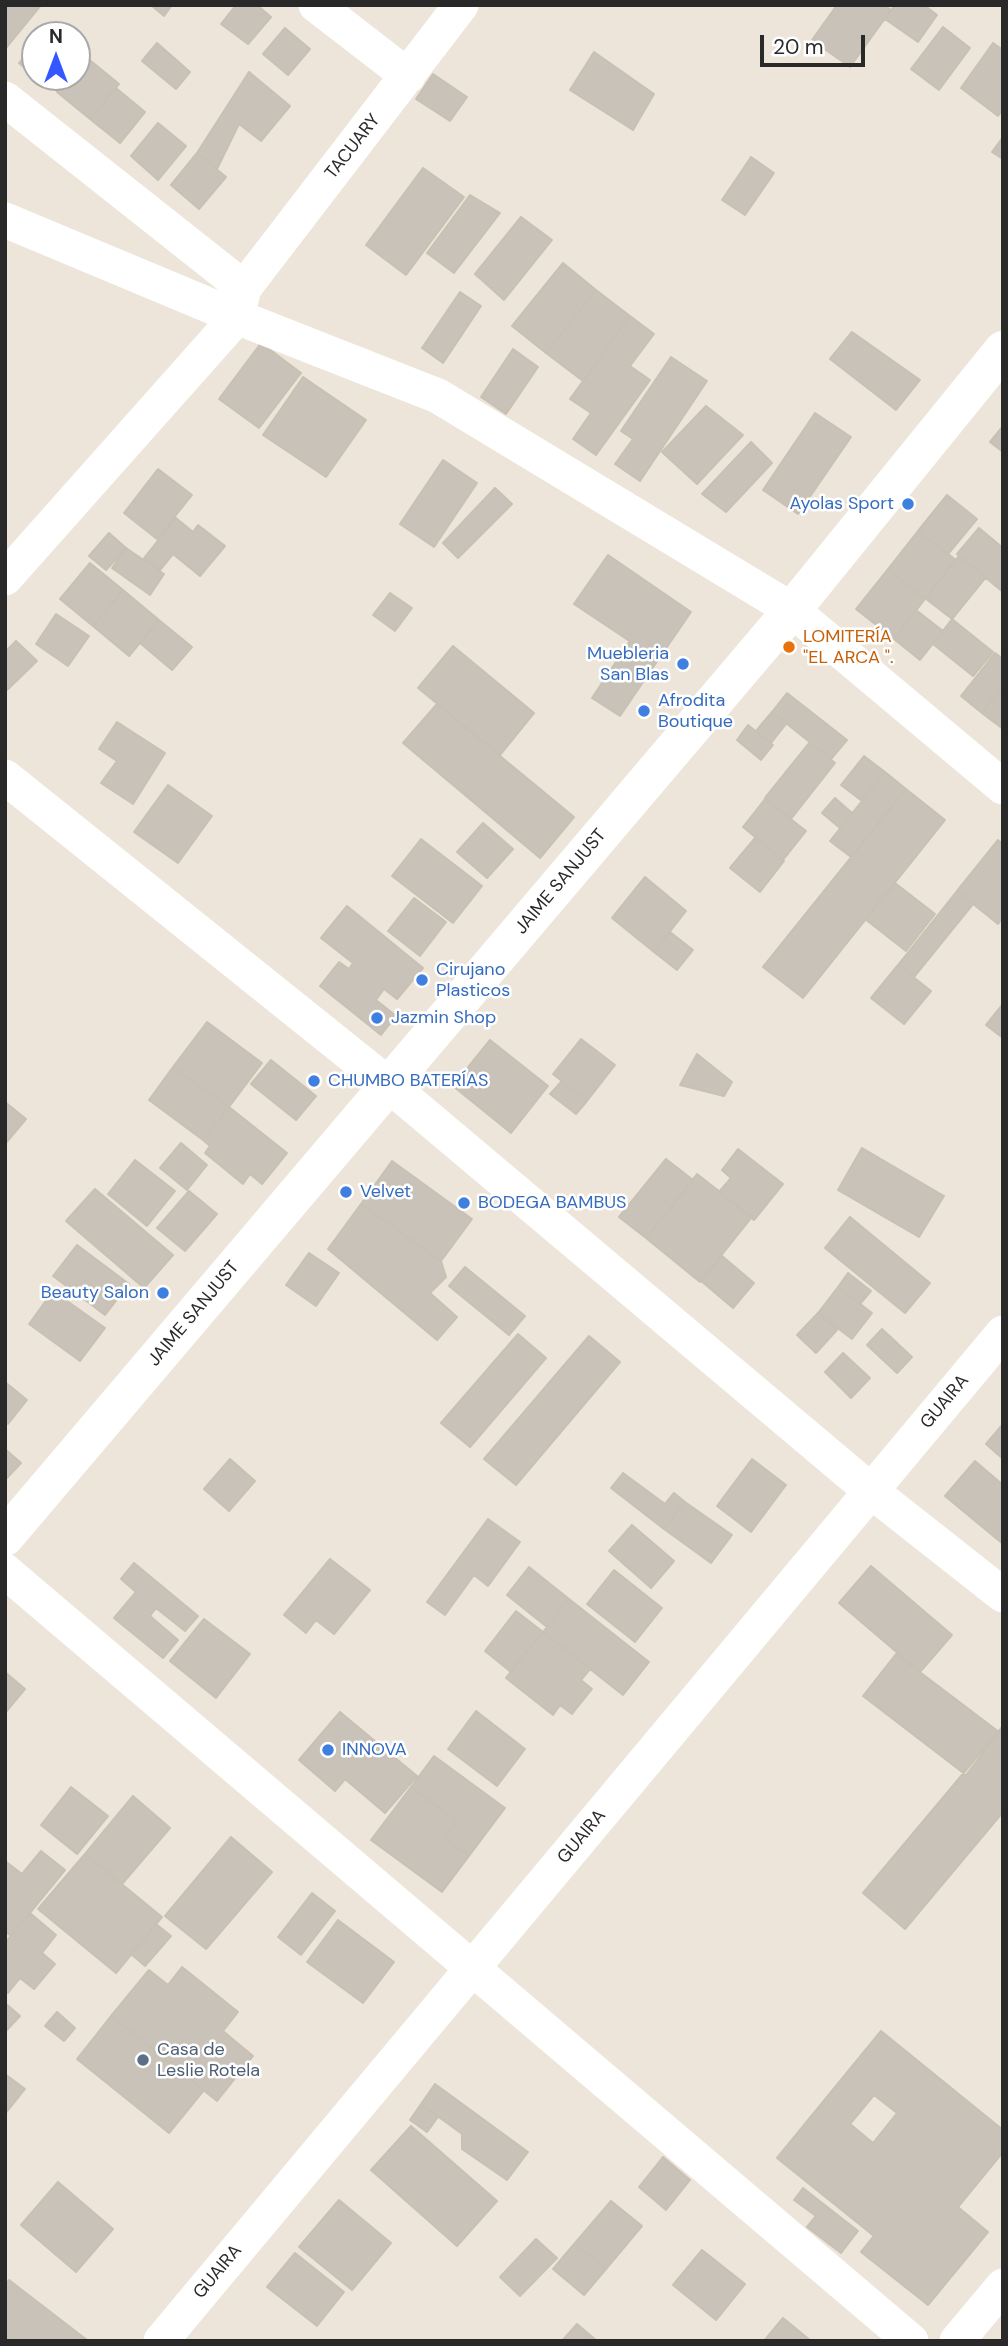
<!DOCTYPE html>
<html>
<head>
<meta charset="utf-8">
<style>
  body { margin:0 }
  #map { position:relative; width:1008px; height:2346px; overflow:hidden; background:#ede5d9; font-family:"DM Sans",sans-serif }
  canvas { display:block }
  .frame { position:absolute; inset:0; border:7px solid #292929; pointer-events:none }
  .north { position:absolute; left:21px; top:21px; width:70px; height:70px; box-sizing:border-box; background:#fff; border:2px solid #a9a9a9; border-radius:50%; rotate:0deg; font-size:19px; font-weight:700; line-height:28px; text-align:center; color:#292929 }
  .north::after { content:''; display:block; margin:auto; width:24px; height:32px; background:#3457ff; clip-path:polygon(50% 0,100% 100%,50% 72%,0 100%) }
  .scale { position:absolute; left:760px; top:35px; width:105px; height:32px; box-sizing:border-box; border:4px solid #292929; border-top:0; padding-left:9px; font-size:21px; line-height:24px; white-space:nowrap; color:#292929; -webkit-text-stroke:5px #fff; paint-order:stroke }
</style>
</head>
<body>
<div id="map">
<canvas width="1008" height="2346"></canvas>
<div class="frame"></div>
<div class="north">N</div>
<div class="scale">20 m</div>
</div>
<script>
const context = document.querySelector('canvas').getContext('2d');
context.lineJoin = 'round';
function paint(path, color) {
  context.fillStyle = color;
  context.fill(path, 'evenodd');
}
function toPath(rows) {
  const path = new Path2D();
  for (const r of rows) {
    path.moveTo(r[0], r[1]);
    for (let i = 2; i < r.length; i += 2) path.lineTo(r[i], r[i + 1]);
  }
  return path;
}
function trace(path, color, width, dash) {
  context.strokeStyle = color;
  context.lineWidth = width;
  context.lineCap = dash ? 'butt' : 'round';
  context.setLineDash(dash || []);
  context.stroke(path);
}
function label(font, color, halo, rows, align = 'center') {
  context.font = font + ' "DM Sans",sans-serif';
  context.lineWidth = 5;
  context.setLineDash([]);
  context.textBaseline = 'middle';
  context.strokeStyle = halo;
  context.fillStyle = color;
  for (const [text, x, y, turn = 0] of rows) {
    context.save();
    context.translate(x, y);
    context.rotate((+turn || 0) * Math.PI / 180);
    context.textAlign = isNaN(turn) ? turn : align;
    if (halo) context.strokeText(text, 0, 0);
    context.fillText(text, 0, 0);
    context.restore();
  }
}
const building = toPath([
  [5,5,41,5,5,49,5,5],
  [151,5,172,5,164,16,151,5],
  [236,5,257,5,271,17,248,44,221,24,236,5],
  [837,5,884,5,891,10,850,67,812,40,837,5],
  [895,5,924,5,937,15,918,42,885,19,895,5],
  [943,27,970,48,939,90,911,69,943,27],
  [285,28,310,49,288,75,263,54,285,28],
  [35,43,35,77,19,63,35,43],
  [157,43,190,72,176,89,142,61,157,43],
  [993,43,1003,50,1003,109,998,116,961,88,993,43],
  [594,52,654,94,633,130,570,90,594,52],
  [86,57,119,84,90,119,57,92,70,77,77,77,77,68,86,57],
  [249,72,290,106,261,141,239,124,217,169,197,153,249,72],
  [433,74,467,97,450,121,416,99,433,74],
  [116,88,145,112,120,143,90,119,116,88],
  [158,123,186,146,158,180,131,156,158,123],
  [1003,137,1003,159,992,152,1003,137],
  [197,153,226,177,199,209,171,185,197,153],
  [751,157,774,173,745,215,722,200,751,157],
  [423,168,464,197,406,275,366,245,423,168],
  [470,195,500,213,454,273,427,253,470,195],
  [521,217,552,240,504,300,475,274,521,217],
  [563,263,596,290,546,353,512,326,563,263],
  [596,290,630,316,583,381,546,353,596,290],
  [460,292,481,306,443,363,422,348,460,292],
  [630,316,654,334,630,366,650,380,596,455,573,439,591,413,570,399,630,316],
  [852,332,920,380,896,410,830,359,852,332],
  [261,343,301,373,259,428,219,399,261,343],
  [513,349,538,367,506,414,481,397,513,349],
  [671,357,707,381,640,481,615,464,633,439,621,431,671,357],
  [303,377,366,420,326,477,263,435,303,377],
  [706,406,743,435,697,484,662,452,706,406],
  [815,413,851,437,798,514,763,490,815,413],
  [1003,426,1003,452,990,442,1003,426],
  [751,442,772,463,726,512,702,494,751,442],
  [443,460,477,483,434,547,400,524,443,460],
  [158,469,192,495,157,539,124,513,158,469],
  [495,488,512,504,458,558,443,543,495,488],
  [947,495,977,519,948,554,918,531,947,495],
  [176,518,193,532,198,525,225,546,200,576,173,554,160,570,144,558,176,518],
  [979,528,1003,548,1003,592,957,554,979,528],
  [918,531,956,560,925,599,888,569,918,531],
  [109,533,126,548,106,570,89,556,109,533],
  [126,548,164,574,150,595,112,568,126,548],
  [608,555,691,612,658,660,574,604,608,555],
  [959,556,986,577,952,619,925,598,959,556],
  [90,563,123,590,93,626,60,599,90,563],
  [888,569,925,599,894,639,856,609,888,569],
  [123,590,159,620,129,656,93,626,123,590],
  [390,593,412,608,395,631,373,615,390,593],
  [916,610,943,631,920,660,894,639,916,610],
  [56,614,89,636,68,666,36,644,56,614],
  [952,619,993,652,973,676,933,644,952,619],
  [159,620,192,647,172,670,140,643,159,620],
  [16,641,37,661,5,692,5,652,16,641],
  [630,641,658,660,620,716,592,698,630,641],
  [453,646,534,713,500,755,418,688,453,646],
  [995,653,1003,659,1003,687,982,713,961,696,995,653],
  [1003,687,1003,729,982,713,1003,687],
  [787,693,847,740,831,759,772,712,787,693],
  [437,704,574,817,540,858,403,743,437,704],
  [772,712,786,724,771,743,756,731,772,712],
  [117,722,165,753,133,804,101,783,117,761,99,749,117,722],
  [748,725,773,745,761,760,737,740,748,725],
  [810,742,835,763,791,819,765,798,810,742],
  [864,756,885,772,862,801,841,785,864,756],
  [885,772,906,789,851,857,830,841,885,772],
  [168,785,212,816,178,863,134,832,168,785],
  [906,789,945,820,803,998,763,967,906,789],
  [835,798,852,813,840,828,822,813,835,798],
  [765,799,806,831,783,860,743,827,765,799],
  [483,823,513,849,487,878,457,852,483,823],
  [755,838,784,861,760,892,730,868,755,838],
  [421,839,482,886,453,923,392,876,421,839],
  [998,840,1003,844,1003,917,998,924,957,891,998,840],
  [645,877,686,911,654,952,612,918,645,877],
  [895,883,935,914,906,951,865,919,895,883],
  [957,891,973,904,914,977,898,965,957,891],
  [414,898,446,922,420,956,388,931,414,898],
  [347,906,423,968,397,999,384,989,376,1000,396,1016,381,1035,320,986,339,962,349,969,353,963,321,938,347,906],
  [670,932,693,950,677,970,654,952,670,932],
  [898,965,931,991,904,1024,871,998,898,965],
  [1003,1004,1003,1038,986,1025,1003,1004],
  [207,1022,262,1063,229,1107,173,1067,207,1022],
  [581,1039,615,1065,587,1101,553,1074,581,1039],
  [490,1040,548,1086,511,1133,453,1086,490,1040],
  [697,1054,732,1082,724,1096,680,1085,697,1054],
  [271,1060,316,1096,296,1120,251,1084,271,1060],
  [173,1067,229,1107,203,1140,149,1100,173,1067],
  [562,1081,587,1101,576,1114,550,1094,562,1081],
  [5,1102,26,1119,5,1144,5,1102],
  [229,1107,287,1153,262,1184,250,1174,243,1184,205,1153,210,1146,203,1140,229,1107],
  [181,1143,207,1165,187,1190,160,1168,181,1143],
  [862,1148,944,1196,919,1237,838,1190,862,1148],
  [738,1149,783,1184,754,1220,719,1192,731,1178,722,1170,738,1149],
  [666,1159,693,1180,646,1238,619,1217,666,1159],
  [135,1160,175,1191,147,1226,108,1194,135,1160],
  [392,1161,472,1219,441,1261,361,1204,392,1161],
  [697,1174,752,1217,700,1282,646,1238,697,1174],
  [95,1189,173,1255,144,1288,66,1221,95,1189],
  [189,1191,217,1214,185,1251,157,1228,189,1191],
  [361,1204,441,1261,446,1277,430,1293,457,1317,437,1340,328,1249,361,1204],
  [850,1217,930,1283,905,1313,825,1248,850,1217],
  [77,1245,129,1284,105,1315,53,1276,77,1245],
  [309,1253,339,1273,316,1306,286,1285,309,1253],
  [722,1256,754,1283,733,1308,700,1280,722,1256],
  [465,1267,525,1316,509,1335,449,1286,465,1267],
  [848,1273,871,1291,860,1304,838,1287,848,1273],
  [838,1287,872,1313,852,1339,818,1313,838,1287],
  [53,1291,105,1328,80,1361,29,1324,53,1291],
  [818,1313,837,1330,816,1353,797,1335,818,1313],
  [882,1329,912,1357,897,1373,867,1345,882,1329],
  [518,1334,546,1358,470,1447,441,1423,518,1334],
  [589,1336,620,1362,516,1485,484,1459,589,1336],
  [843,1353,870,1378,851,1398,825,1372,843,1353],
  [5,1382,27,1400,8,1424,5,1422,5,1382],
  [1003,1424,1003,1459,986,1444,1003,1424],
  [5,1449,21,1463,5,1480,5,1449],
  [230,1459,255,1481,229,1511,204,1489,230,1459],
  [752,1459,786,1485,751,1532,717,1506,752,1459],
  [975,1461,1003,1485,1003,1544,945,1496,975,1461],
  [623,1473,665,1504,674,1493,685,1502,664,1529,611,1488,623,1473],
  [685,1502,732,1535,711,1563,664,1529,685,1502],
  [488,1519,520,1542,488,1586,474,1575,445,1615,427,1602,488,1519],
  [632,1525,674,1561,651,1588,609,1551,632,1525],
  [330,1559,370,1590,334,1634,316,1620,306,1633,284,1615,330,1559],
  [134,1563,198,1616,185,1631,156,1608,150,1616,178,1640,163,1658,114,1618,136,1592,121,1579,134,1563],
  [871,1566,952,1635,920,1672,839,1603,871,1566],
  [529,1567,569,1599,547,1627,507,1595,529,1567],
  [614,1570,662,1608,635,1642,587,1604,614,1570],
  [569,1599,649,1662,623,1695,543,1632,569,1599],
  [516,1611,543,1632,511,1672,485,1651,516,1611],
  [204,1619,250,1654,216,1698,170,1661,204,1619],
  [543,1632,590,1669,581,1680,592,1689,572,1714,560,1705,553,1715,506,1678,543,1632],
  [896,1654,999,1732,966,1775,863,1696,896,1654],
  [5,1672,25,1689,5,1713,5,1672],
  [476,1711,525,1749,497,1786,448,1749,476,1711],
  [340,1712,417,1776,385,1813,345,1779,335,1791,299,1760,340,1712],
  [1003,1726,1003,1812,905,1929,863,1893,1003,1726],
  [434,1756,505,1808,469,1856,445,1838,457,1821,411,1787,434,1756],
  [71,1787,108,1816,77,1854,41,1825,71,1787],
  [411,1787,457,1821,445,1838,469,1856,442,1892,371,1840,411,1787],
  [133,1796,170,1828,122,1884,85,1854,133,1796],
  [231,1837,272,1872,206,1949,165,1916,231,1837],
  [41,1851,65,1870,11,1936,5,1931,5,1861,22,1874,41,1851],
  [85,1854,162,1917,116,1973,38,1909,85,1854],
  [312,1893,335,1911,301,1955,278,1937,312,1893],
  [30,1913,56,1935,42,1953,55,1964,34,1989,20,1978,8,1993,5,1991,5,1943,30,1913],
  [338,1920,394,1962,363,2003,307,1962,338,1920],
  [156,1924,171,1936,145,1966,131,1954,156,1924],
  [182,1967,238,2012,223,2031,253,2056,217,2101,111,2016,149,1970,168,1985,182,1967],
  [5,2003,20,2016,5,2032,5,2003],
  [57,2012,75,2028,64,2041,45,2026,57,2012],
  [111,2016,204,2090,169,2133,77,2059,111,2016],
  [881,2031,1003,2130,1003,2152,958,2207,988,2232,928,2305,861,2252,874,2236,777,2158,881,2031],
  [874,2095,897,2113,873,2143,850,2124,874,2095],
  [5,2074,25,2089,5,2114,5,2074],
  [435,2084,528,2152,507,2180,462,2149,462,2134,421,2104,435,2084],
  [421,2104,438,2117,427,2132,410,2120,421,2104],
  [411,2126,497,2201,457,2246,371,2170,411,2126],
  [663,2157,690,2180,666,2210,639,2187,663,2157],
  [58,2182,113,2229,76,2272,21,2225,58,2182],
  [803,2188,858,2231,841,2253,807,2227,816,2216,794,2200,803,2188],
  [339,2200,391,2243,352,2290,299,2247,339,2200],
  [611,2201,642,2226,606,2269,575,2243,611,2201],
  [536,2239,557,2258,520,2296,500,2277,536,2239],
  [575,2243,606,2269,584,2295,553,2269,575,2243],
  [702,2250,745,2284,716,2320,673,2285,702,2250],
  [295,2253,344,2292,317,2326,267,2287,295,2253],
  [9,2280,87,2340,5,2341,5,2285,9,2280],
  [783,2318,811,2341,764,2341,783,2318],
  [577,2324,597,2341,562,2341,577,2324]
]);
const street = toPath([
  [316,5,408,76],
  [5,99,244,288,237,317,5,578],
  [5,220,237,317,438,396,792,610,1003,787],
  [244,288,461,5],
  [5,777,389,1085,871,1491,1003,1595],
  [5,1571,911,2341],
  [161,2341,1003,1333],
  [957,2341,1003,2286]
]);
const secondary = toPath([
  [5,1537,792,610,1003,350]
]);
const markers = [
  [908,504,7,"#3f7fe0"],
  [789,647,7,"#e8710a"],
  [683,664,7,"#3f7fe0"],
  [644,711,7,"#3f7fe0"],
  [422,980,7,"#3f7fe0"],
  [377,1018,7,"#3f7fe0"],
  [314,1081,7,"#3f7fe0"],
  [346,1192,7,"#3f7fe0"],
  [464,1203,7,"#3f7fe0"],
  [163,1293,7,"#3f7fe0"],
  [328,1750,7,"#3f7fe0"],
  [143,2060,7,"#5c6f8a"]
];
const streetNames = [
  ["TACUARY",353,147,-52],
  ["JAIME SANJUST",561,882,-50],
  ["JAIME SANJUST",194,1314,-50],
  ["GUAIRA",945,1402,-50],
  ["GUAIRA",582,1837,-50],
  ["GUAIRA",218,2272,-50]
];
const shopNames = [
  ["Ayolas Sport",894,504,"right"],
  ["Muebleria",669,654,"right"],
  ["San Blas",669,675,"right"],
  ["Afrodita",658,701],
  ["Boutique",658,722],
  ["Cirujano",436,970],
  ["Plasticos",436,991],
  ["Jazmin Shop",391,1018],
  ["CHUMBO BATERÍAS",328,1081],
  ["Velvet",360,1192],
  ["BODEGA BAMBUS",478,1203],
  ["Beauty Salon",149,1293,"right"],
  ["INNOVA",342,1750]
];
const foodNames = [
  ["LOMITERÍA",803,637],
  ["\"EL ARCA \".",803,658]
];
const serviceNames = [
  ["Casa de",157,2050],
  ["Leslie Rotela",157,2071]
];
paint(building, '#c8c2b9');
trace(building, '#c8c1b3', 2);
trace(street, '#fff', 35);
trace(secondary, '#fff', 38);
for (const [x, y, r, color] of markers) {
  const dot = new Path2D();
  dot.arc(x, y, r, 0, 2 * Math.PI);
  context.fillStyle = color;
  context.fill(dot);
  trace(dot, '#fff', 2.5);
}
label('18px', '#292929', '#fff', streetNames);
label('18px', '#366cbe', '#fff', shopNames, 'left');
label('18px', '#c56008', '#fff', foodNames, 'left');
label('18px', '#4e5e75', '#fff', serviceNames, 'left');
</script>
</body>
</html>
